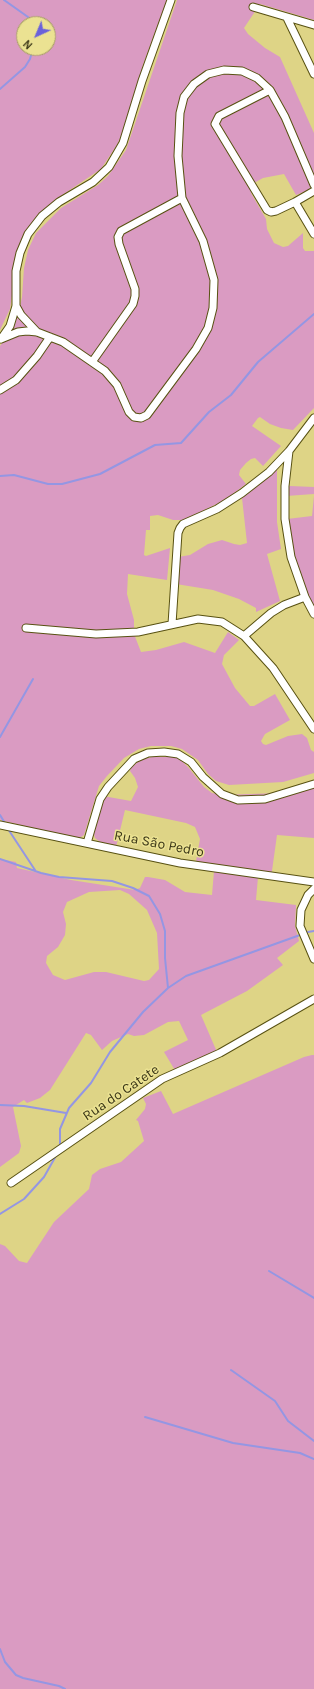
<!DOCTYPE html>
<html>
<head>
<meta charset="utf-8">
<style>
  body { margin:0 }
  #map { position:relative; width:314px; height:1689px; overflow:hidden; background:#ded486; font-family:Karla,sans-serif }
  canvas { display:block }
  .north { position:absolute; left:16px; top:16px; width:40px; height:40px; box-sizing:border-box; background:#ebe292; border:1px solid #a59e61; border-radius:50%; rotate:224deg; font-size:11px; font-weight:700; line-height:16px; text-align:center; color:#3b3717 }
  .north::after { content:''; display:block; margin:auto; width:14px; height:18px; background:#6a61db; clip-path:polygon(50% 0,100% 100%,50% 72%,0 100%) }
</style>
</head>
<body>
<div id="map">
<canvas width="314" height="1689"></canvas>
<div class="north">N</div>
</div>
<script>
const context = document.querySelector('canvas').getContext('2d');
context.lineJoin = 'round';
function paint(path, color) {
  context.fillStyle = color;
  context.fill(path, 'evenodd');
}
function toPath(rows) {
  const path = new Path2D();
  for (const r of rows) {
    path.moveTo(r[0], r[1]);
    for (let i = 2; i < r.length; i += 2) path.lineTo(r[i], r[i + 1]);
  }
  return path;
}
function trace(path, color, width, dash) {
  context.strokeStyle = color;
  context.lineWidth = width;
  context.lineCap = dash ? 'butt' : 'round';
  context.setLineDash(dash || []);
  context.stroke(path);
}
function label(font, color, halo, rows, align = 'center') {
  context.font = font + ' Karla,sans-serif';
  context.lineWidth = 3;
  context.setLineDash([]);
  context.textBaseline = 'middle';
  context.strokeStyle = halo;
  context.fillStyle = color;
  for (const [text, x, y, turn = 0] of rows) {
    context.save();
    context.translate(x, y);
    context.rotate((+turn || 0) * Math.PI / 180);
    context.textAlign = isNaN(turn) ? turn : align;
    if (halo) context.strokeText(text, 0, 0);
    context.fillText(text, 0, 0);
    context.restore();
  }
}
const green = toPath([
  [0,0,167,0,143,65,126,125,117,145,101,169,55,200,34,221,23,237,19,247,10,309,0,330],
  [24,24,48,24,48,48,24,48],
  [177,0,314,0,314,20,260,4,244,28,248,34,265,48,280,57,314,133,314,188,296,195,284,174,263,178,254,183,251,187,251,193,266,219,267,229,274,243,283,247,288,246,303,233,303,248,305,251,314,251,314,408,293,430,281,428,270,424,260,417,258,418,252,426,281,446,263,466,255,458,251,459,246,463,240,470,239,475,246,484,225,500,184,520,173,520,158,515,150,516,150,530,146,530,144,555,146,556,170,548,167,580,128,574,127,594,134,620,134,634,141,652,156,650,184,642,215,653,228,632,239,640,224,655,222,664,235,688,250,706,254,706,275,694,290,720,265,734,261,741,263,744,266,745,288,736,302,734,307,738,311,750,314,752,314,773,283,782,229,785,216,781,208,774,198,760,182,749,171,746,151,746,139,749,124,758,107,776,99,786,84,835,78,839,0,820,0,346,14,326,19,312,22,297,24,268,28,250,36,233,61,208,98,185,108,176,126,150],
  [275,468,277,469,277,522,281,549,267,554,280,601,256,612,256,608,239,599,213,590,176,584,178,557,190,555,208,544,222,540,234,544,240,545,247,543,242,498],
  [290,486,314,487,314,494,286,496,287,487],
  [314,496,314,613,296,567,287,519,312,516],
  [152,757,178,757,188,767,204,787,212,793,221,795,281,793,314,783,314,838,277,835,271,878,258,877,256,900,296,905,295,926,299,941,277,958,283,965,247,991,201,1015,217,1052,176,1072,164,1052,188,1040,179,1021,168,1022,144,1035,134,1036,128,1034,121,1037,112,1041,102,1050,91,1035,86,1033,50,1090,40,1098,27,1103,24,1100,13,1107,21,1146,19,1153,0,1167,0,859,16,862,17,868,71,880,135,890,140,888,145,877,148,877,165,880,185,892,212,895,214,871,195,867,200,839,195,827,186,823,125,810,116,847,100,842,95,838,94,834,97,814,103,796,131,801,138,787,135,778,130,771,131,768,140,760],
  [120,890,129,894,147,910,157,933,159,969,149,980,144,981,106,972,94,972,65,980,53,975,46,963,47,956,58,947,65,935,66,924,63,912,67,902,89,892],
  [312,1055,314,1055,314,1689,0,1689,0,1244,5,1246,19,1261,27,1263,54,1222,89,1189,92,1175,100,1169,121,1162,144,1141,138,1121,136,1120,145,1109,146,1104,143,1098,161,1091,173,1114,304,1057]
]);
const stream = toPath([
  [4,0,28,17,32,24],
  [0,89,25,67,30,59,33,48],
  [0,476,14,475,48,484,62,484,100,474,155,445,181,443,209,412,231,395,258,362,314,314],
  [0,737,33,679],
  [0,815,5,823],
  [8,829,35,870],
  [0,859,41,873,59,877,112,881,133,888,149,896,160,914,165,931,165,958,168,988],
  [308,932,314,931],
  [0,1105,24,1106,66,1113],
  [60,1144,60,1129,69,1108,91,1083,110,1052,143,1012,168,988,186,976,300,935],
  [0,1214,24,1199,44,1177,57,1154],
  [269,1271,314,1298],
  [231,1370,275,1401,288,1421,314,1441],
  [145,1417,233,1443,300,1453,314,1459],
  [0,1649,5,1662,16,1675,23,1678,59,1686,65,1689]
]);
const minor = toPath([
  [253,7,314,25],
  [287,18,314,74],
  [270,90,219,116,215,124,267,210,271,212,276,211,295,202],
  [314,191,295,202,314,234],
  [16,306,21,315,37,332],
  [1,339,18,332,27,331,37,332,63,342,105,371,117,385,129,412,134,417,141,418,147,415,196,349,208,328,213,308,214,280,203,241,182,198,178,156,180,113,184,97,194,84,208,74,224,70,242,71,257,78,270,90,285,117,314,185],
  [1,339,10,326,16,306,16,271,20,253,28,234,42,216,59,202,93,182,109,167,123,143,142,81,171,0],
  [92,362,133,304,135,296,135,289,119,244,118,237,121,231,182,198],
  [0,390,16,380,37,356,50,337],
  [314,418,289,451,285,486,285,519,291,557,305,597,314,614],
  [172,624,178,533,180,528,183,524,217,509,242,493,269,472,289,451],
  [26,628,96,634,138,632,198,619,222,622,244,636,273,668,314,729],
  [244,636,271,613,284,605,305,597],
  [0,825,180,863,314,882],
  [87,843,100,799,108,787,134,759,148,753,164,752,178,754,191,762,203,777,222,794,238,800,265,799,314,784],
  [314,889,308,895,301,910,300,926,314,959],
  [11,1183,162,1079,220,1053,314,999]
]);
const streetNames = [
  ["Rua São Pedro",159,844,11],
  ["Rua do Catete",121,1093,-34]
];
paint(green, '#da9bc2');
trace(stream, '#9496e3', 2);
trace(minor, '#585112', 9);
trace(minor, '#fff', 7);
label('14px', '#3b3717', '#ebe292', streetNames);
</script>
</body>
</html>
